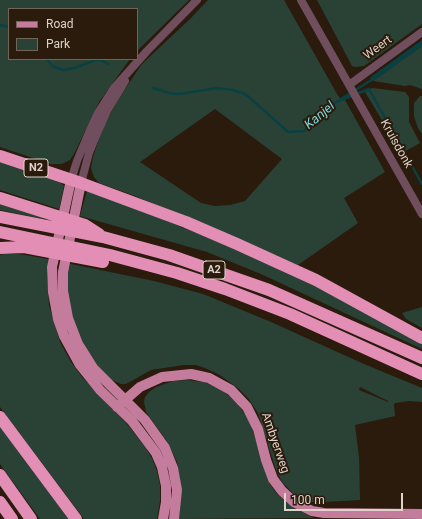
<!DOCTYPE html>
<html>
<head>
<meta charset="utf-8">
<style>
  body { margin:0 }
  #map { position:relative; width:422px; height:519px; overflow:hidden; background:#2a1b0c; font-family:Roboto,sans-serif }
  canvas { display:block }
  .legend { position:absolute; left:8px; top:8px; width:130px; height:52px; box-sizing:border-box; background:#2a1b0c; border:1px solid #726558; margin:0; padding:5px 7px; list-style:none; font-size:12px; color:#ded3ca }
  .legend li { display:flex; align-items:center; gap:8px; height:20px }
  .legend b { width:20px; border:1px solid #726558 }
  .scale { position:absolute; left:284px; top:493px; width:119px; height:18px; box-sizing:border-box; border:2px solid #ded3ca; border-top:0; padding-left:5px; font-size:12px; line-height:14px; white-space:nowrap; color:#ded3ca; -webkit-text-stroke:3px #2a1b0c; paint-order:stroke }
</style>
</head>
<body>
<div id="map">
<canvas width="422" height="519"></canvas>
<ul class="legend">
<li><b style="height:5px;background:#c37c9c"></b>Road</li>
<li><b style="height:11px;background:#2a4235"></b>Park</li>
</ul>
<div class="scale">100 m</div>
</div>
<script>
const context = document.querySelector('canvas').getContext('2d');
context.lineJoin = 'round';
function paint(path, color) {
  context.fillStyle = color;
  context.fill(path, 'evenodd');
}
function toPath(rows) {
  const path = new Path2D();
  for (const r of rows) {
    path.moveTo(r[0], r[1]);
    for (let i = 2; i < r.length; i += 2) path.lineTo(r[i], r[i + 1]);
  }
  return path;
}
function trace(path, color, width, dash) {
  context.strokeStyle = color;
  context.lineWidth = width;
  context.lineCap = dash ? 'butt' : 'round';
  context.setLineDash(dash || []);
  context.stroke(path);
}
function label(font, color, halo, rows, align = 'center') {
  context.font = font + ' Roboto,sans-serif';
  context.lineWidth = 4;
  context.setLineDash([]);
  context.textBaseline = 'middle';
  context.strokeStyle = halo;
  context.fillStyle = color;
  for (const [text, x, y, turn = 0] of rows) {
    context.save();
    context.translate(x, y);
    context.rotate((+turn || 0) * Math.PI / 180);
    context.textAlign = isNaN(turn) ? turn : align;
    if (halo) context.strokeText(text, 0, 0);
    context.fillText(text, 0, 0);
    context.restore();
  }
}
const green = toPath([
  [0,0,189,0,137,51,137,9,9,9,9,59,130,59,99,102,75,152,70,160,62,164,51,164,0,147],
  [208,0,284,0,337,94,342,101,345,100,385,172,344,198,358,223,298,265,135,196,99,183,94,177,91,168,93,157,103,127,121,95,142,64,190,19],
  [215,109,282,159,245,201,230,205,215,206,201,203,140,162],
  [317,0,422,0,422,24,364,66,355,67,352,66],
  [422,46,422,89,410,85,405,86,373,81],
  [372,88,405,92,409,97,409,122,420,143,402,153,365,92],
  [420,96,422,96,422,134,418,128,414,116,414,103],
  [0,160,60,182,64,186,59,209,0,190],
  [87,191,157,217,219,242,314,285,422,343,422,349,261,274,207,252,80,216],
  [0,200,44,215,43,219,0,210],
  [5,254,19,254,48,259,47,273,49,305,60,342,71,362,83,378,127,424,145,447,152,458,157,471,160,485,160,501,157,519,84,519,0,407,0,255],
  [66,263,154,281,203,294,271,322,364,364,422,388,422,402,409,401,395,403,394,405,395,416,355,425,359,457,360,500,325,502,309,502,294,494,282,482,276,470,258,413,248,398,239,389,220,375,205,368,196,365,184,365,151,370,126,384,121,384,112,380,96,366,78,336,67,297],
  [360,387,388,401,388,402,359,390],
  [422,307,422,328,406,319,402,313],
  [187,380,204,382,218,388,225,392,237,403,250,422,270,484,277,494,286,502,298,510,314,518,179,519,181,487,177,462,166,440,146,412,144,402,145,397,149,392,156,387,173,381],
  [0,424,71,519,40,519,0,464]
]);
const water = toPath([
  [422,40,422,46,373,81,370,78,372,76]
]);
const stream = toPath([
  [0,25,9,27],
  [47,59,52,66,63,70,75,68,95,60,101,60,108,64],
  [153,88,169,93,179,94,217,88,233,90,245,94,250,98,288,132,304,131,336,102,369,89,422,184],
  [341,99,373,79]
]);
const minor = toPath([
  [301,0,422,214],
  [349,85,422,32],
  [71,180,77,161,90,130,98,113,114,88,147,51,197,0],
  [81,183,89,153,98,131,107,111,125,81]
]);
const major = toPath([
  [71,180,52,267,53,292,58,319,64,336,80,365,100,390,132,421,156,453,162,467,166,486,166,502,163,519],
  [81,183,63,272,63,291,68,318,78,344,93,368,145,420,165,448,173,468,177,490,174,519],
  [117,407,140,387,162,377,191,374,209,378,231,390,247,407,258,429,266,460,273,479,282,491,294,502,312,511,324,513,422,514]
]);
const highway = toPath([
  [0,156,81,183,186,222,237,244,316,280,422,338],
  [0,198,85,225,99,234],
  [0,217,103,237,169,255,269,290,422,358],
  [0,232,110,255,177,273,225,289,290,314,422,374],
  [0,248,24,247,103,262],
  [0,417,76,519],
  [0,475,31,519],
  [0,502,12,519]
]);
const shields = [
  [36,168,24],
  [214,270,22]
];
const shieldNames = [
  ["N2",36,168],
  ["A2",214,270]
];
const streetNames = [
  ["Weert",378,48,-36],
  ["Kruisdonk",396,144,61],
  ["Ambyerweg",275,443,71]
];
const waterNames = [
  ["Kanjel",320,116,-40]
];
paint(green, '#2a4235');
paint(water, '#094143');
trace(stream, '#094143', 2.5);
trace(minor, '#704e5d', 8);
trace(major, '#c37c9c', 10);
trace(highway, '#e38eb5', 12);
for (const [x, y, w] of shields) {
  const box = new Path2D();
  box.roundRect(x - w / 2, y - 9, w, 18, 3);
  context.fillStyle = '#2a1b0c';
  context.fill(box);
  trace(box, '#ded3ca', 1);
}
label('bold 11px', '#ded3ca', null, shieldNames);
label('12px', '#ded3ca', '#2a1b0c', streetNames);
label('italic 13px', '#7fd6da', '#2a1b0c', waterNames);
</script>
</body>
</html>
